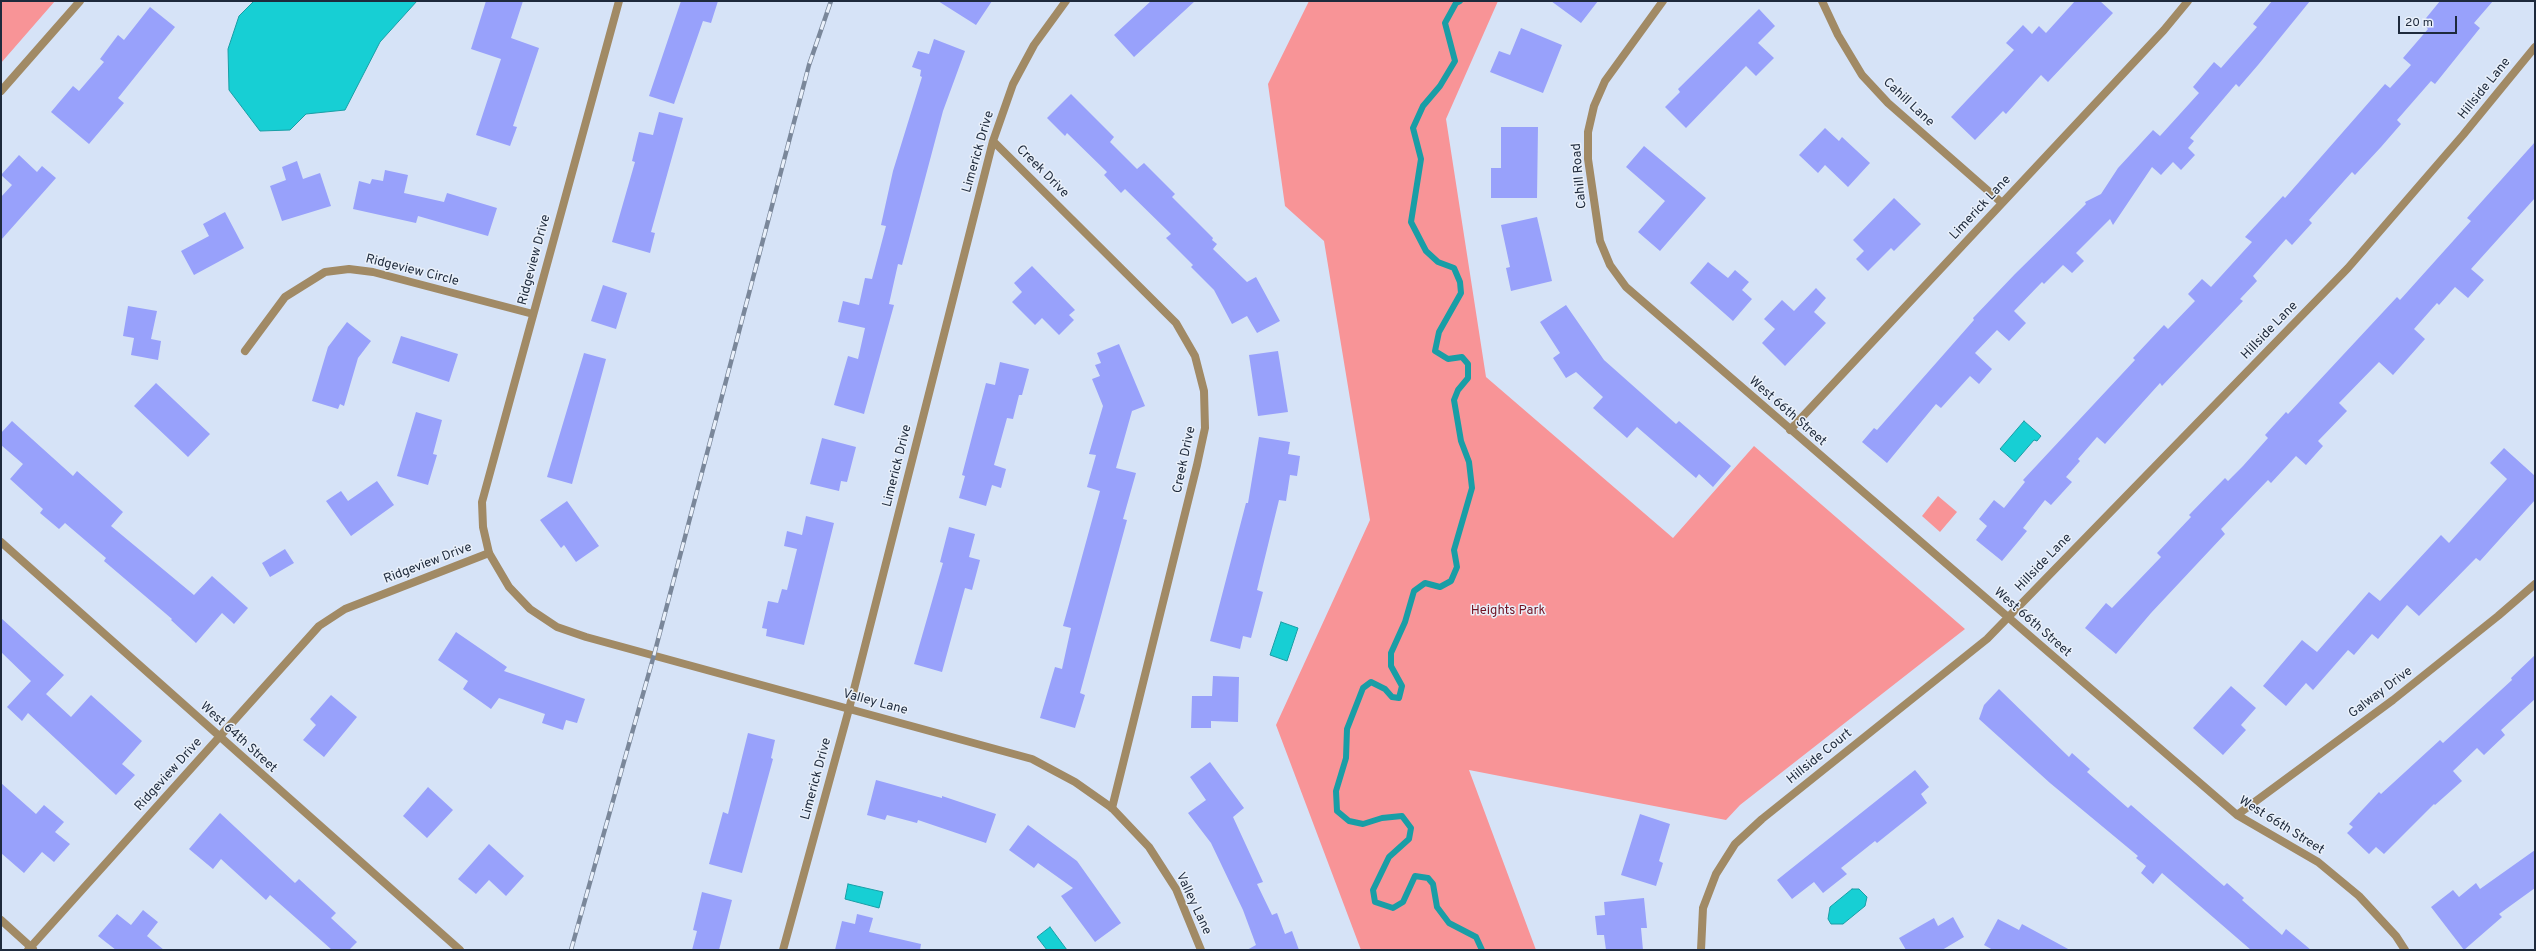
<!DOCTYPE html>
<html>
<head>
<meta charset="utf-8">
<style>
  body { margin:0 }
  #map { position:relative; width:2536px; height:951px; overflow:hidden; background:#d6e3f7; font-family:Overpass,sans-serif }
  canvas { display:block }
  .frame { position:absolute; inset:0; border:2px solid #1e2a3c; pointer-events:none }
  .scale { position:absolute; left:2398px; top:16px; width:59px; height:18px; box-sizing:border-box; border:2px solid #1e2a3c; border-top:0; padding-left:5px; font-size:12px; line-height:14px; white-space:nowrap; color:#1e2a3c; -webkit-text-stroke:3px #e9f0fa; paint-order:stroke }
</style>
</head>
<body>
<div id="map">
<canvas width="2536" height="951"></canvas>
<div class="frame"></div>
<div class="scale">20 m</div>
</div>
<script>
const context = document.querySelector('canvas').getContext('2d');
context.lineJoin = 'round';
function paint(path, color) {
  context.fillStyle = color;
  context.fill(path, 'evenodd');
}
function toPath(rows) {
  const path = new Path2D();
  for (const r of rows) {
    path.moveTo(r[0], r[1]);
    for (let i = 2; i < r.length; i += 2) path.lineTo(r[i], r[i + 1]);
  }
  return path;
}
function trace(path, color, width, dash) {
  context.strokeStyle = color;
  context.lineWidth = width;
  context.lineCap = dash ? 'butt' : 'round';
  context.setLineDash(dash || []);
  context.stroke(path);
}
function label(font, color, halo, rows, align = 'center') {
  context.font = font + ' Overpass,sans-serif';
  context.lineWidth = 3;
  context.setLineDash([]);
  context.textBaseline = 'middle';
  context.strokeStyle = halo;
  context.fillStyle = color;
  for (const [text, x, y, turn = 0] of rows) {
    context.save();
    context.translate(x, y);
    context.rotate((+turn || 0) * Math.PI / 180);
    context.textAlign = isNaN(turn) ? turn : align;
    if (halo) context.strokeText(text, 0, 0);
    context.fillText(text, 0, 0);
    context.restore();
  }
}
const green = toPath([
  [1,1,55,1,1,63],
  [1309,1,1498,1,1446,119,1486,377,1673,538,1754,446,1965,629,1740,805,1726,820,1469,770,1536,950,1361,950,1276,725,1370,520,1324,241,1285,206,1268,84],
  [1938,496,1957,512,1940,532,1922,516]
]);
const water = toPath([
  [254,1,417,1,380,42,345,110,306,114,290,130,260,131,229,90,228,49,239,16,254,1],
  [2024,421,2041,436,2037,441,2034,440,2015,462,2000,449,2024,421],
  [1281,622,1298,628,1287,661,1270,655,1281,622],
  [848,884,883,892,879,908,845,899,848,884],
  [1852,889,1859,889,1867,897,1865,906,1843,924,1831,924,1828,919,1830,907,1852,889],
  [1050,927,1067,950,1047,950,1037,937,1050,927]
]);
const stream = toPath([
  [1460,1,1456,3,1445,23,1455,61,1440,86,1423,106,1413,128,1421,159,1411,222,1426,251,1438,262,1454,268,1460,282,1461,293,1439,332,1435,351,1448,359,1462,357,1468,364,1468,378,1458,390,1454,400,1461,441,1469,462,1472,488,1454,550,1457,567,1451,581,1440,587,1425,583,1414,591,1405,622,1391,653,1391,666,1402,686,1399,698,1392,697,1385,689,1371,682,1363,688,1347,729,1346,758,1336,791,1337,811,1349,821,1363,824,1382,818,1402,816,1411,828,1409,839,1389,857,1373,890,1375,902,1393,908,1403,902,1415,876,1428,878,1433,884,1437,907,1449,923,1476,937,1482,950]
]);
const building = toPath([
  [486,1,523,1,511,38,539,48,513,126,517,127,510,146,476,135,501,59,471,49],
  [681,1,718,1,711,23,703,21,674,104,649,96],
  [938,1,992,1,976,25],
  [1151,1,1195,1,1134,57,1114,35],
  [1551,1,1598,1,1581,23],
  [2075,1,2100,1,2113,13,2048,82,2041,75,2006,114,2003,111,1975,140,1951,117,2014,50,2006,43,2023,25,2032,34,2039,26,2046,33],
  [2272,1,2310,1,2258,65,2239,87,2236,84,2190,138,2194,141,2188,148,2195,155,2181,170,2173,162,2161,175,2152,167,2113,225,2110,219,2076,253,2084,261,2072,273,2063,265,2044,284,2042,282,2014,311,2026,323,2009,341,1997,330,1975,353,1992,369,1979,384,1970,376,1941,408,1936,404,1887,463,1862,442,1874,428,1877,430,1974,320,1973,318,2015,274,2086,204,2085,202,2101,194,2118,168,2153,130,2160,136,2199,93,2193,87,2214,62,2221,68,2257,27,2253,24],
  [2440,1,2493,1,2474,23,2480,28,2435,84,2431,81,2397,120,2401,124,2381,147,2355,175,2352,172,2309,220,2312,223,2292,245,2286,239,2253,276,2257,281,2240,299,2243,301,2162,386,2160,383,2105,444,2097,437,2078,459,2080,461,2066,477,2072,482,2051,505,2045,500,2023,528,2027,531,2002,561,1976,540,1987,526,1979,519,1994,500,2004,508,2025,482,2023,480,2135,360,2133,358,2164,325,2168,329,2195,301,2188,294,2202,279,2211,287,2252,242,2245,237,2283,196,2285,198,2385,84,2390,88,2411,65,2403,58,2428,29,2422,23],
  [150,7,175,27,118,98,124,103,89,144,51,112,73,86,79,91,104,62,100,59,118,35,124,40],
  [1759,9,1775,26,1758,43,1774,58,1756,76,1746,66,1686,128,1665,107,1680,92,1678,89],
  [1521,28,1562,45,1543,93,1490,72,1499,51,1510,55],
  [934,39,965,51,943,111,902,265,898,264,889,304,894,305,864,414,834,405,848,356,858,359,865,328,838,322,843,301,859,305,865,278,872,279,886,226,881,225,893,171,922,77,920,76,921,70,912,67,918,51,929,54],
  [1071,94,1114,137,1110,142,1137,169,1144,163,1175,194,1172,197,1213,238,1212,240,1217,244,1213,249,1247,282,1256,277,1280,321,1257,333,1247,316,1232,324,1214,290,1191,267,1193,265,1166,238,1171,234,1125,189,1121,193,1104,175,1107,172,1067,133,1065,136,1047,118],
  [659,112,683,118,651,232,655,233,650,253,612,242,635,162,632,161,639,132,653,135],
  [1501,127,1538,127,1537,198,1491,198,1491,168,1501,168],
  [1825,128,1839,141,1842,137,1870,163,1848,187,1825,165,1818,173,1799,155],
  [2535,142,2535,198,2471,269,2484,280,2468,298,2455,287,2439,305,2437,303,2414,329,2425,339,2393,375,2379,362,2339,403,2347,411,2318,441,2323,446,2306,465,2296,456,2271,483,2268,480,2221,529,2225,534,2151,613,2116,654,2085,628,2106,603,2112,608,2161,557,2157,553,2191,517,2189,515,2225,478,2228,481,2243,466,2268,438,2265,435,2286,412,2288,414,2397,297,2400,300,2471,221,2467,218],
  [1644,146,1706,198,1660,251,1638,232,1665,201,1626,167],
  [19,155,37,172,42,166,56,178,1,240,1,197,12,185,1,175],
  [297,161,303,179,320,173,331,206,282,221,270,186,286,180,282,167],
  [385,170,408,175,404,193,444,202,447,193,497,208,488,236,418,216,416,223,353,209,359,181,370,184,372,179,383,181],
  [1894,198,1921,224,1894,251,1891,248,1868,271,1856,259,1864,251,1853,240],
  [225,212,244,248,194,275,181,251,209,236,203,224],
  [1537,217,1552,281,1511,291,1506,268,1510,267,1501,225],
  [1708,262,1728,278,1735,270,1749,282,1742,290,1752,299,1733,321,1690,283],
  [1032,266,1075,310,1069,315,1074,320,1059,335,1042,318,1035,325,1012,302,1022,292,1014,283],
  [603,285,627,293,616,329,591,321],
  [1816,288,1826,298,1814,312,1826,323,1785,366,1762,343,1775,329,1764,319,1782,300,1794,311],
  [1566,305,1604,360,1676,424,1679,421,1731,466,1713,487,1699,474,1696,478,1637,427,1627,438,1593,408,1603,397,1576,372,1566,378,1553,358,1560,353,1540,322],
  [128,306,157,311,151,339,161,341,158,360,131,355,134,338,123,336],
  [347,322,371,341,358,358,344,406,340,404,338,409,312,401,328,347],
  [401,336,458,354,449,382,392,363],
  [1119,344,1145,406,1132,411,1116,468,1136,473,1123,519,1127,520,1080,693,1085,695,1075,728,1040,718,1055,667,1062,669,1071,628,1063,626,1100,491,1087,487,1096,455,1089,454,1103,406,1092,379,1100,376,1095,365,1101,363,1097,353],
  [1278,351,1288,412,1258,416,1249,355],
  [584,353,606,359,572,484,547,477],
  [1000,362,1029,369,1022,395,1019,395,1013,419,1007,418,994,465,1006,469,1001,488,992,485,986,506,959,498,965,476,962,475,986,383,995,385],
  [156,383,210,434,188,457,134,406],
  [416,412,442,420,433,454,437,455,428,485,397,476],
  [12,421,73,476,77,471,123,512,111,526,194,595,212,576,248,608,234,624,222,613,196,643,171,620,172,619,104,561,106,558,65,523,59,529,40,513,43,509,10,479,23,464,1,445,1,433],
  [1259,437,1290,442,1288,454,1300,456,1297,476,1290,475,1286,501,1279,500,1257,590,1263,592,1251,638,1243,636,1240,649,1210,641,1246,503,1248,503],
  [822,438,856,447,847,482,841,481,839,491,810,484],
  [2504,448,2535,476,2535,500,2480,561,2476,558,2419,616,2407,605,2378,639,2372,634,2354,655,2348,650,2313,690,2306,683,2286,706,2263,686,2302,640,2317,652,2369,592,2380,601,2441,535,2449,543,2507,479,2490,463],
  [377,481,394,505,351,536,326,501,341,491,348,501],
  [567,501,599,546,576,562,564,545,561,548,540,520],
  [806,516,834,523,804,645,766,636,767,629,762,628,768,601,778,603,782,589,787,590,797,549,784,546,787,531,802,535],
  [949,527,975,534,969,557,980,560,972,590,965,588,942,672,914,664,943,563,940,562],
  [285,549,294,563,270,577,262,563],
  [1,618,64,675,46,694,71,717,91,695,142,741,122,764,135,775,116,795,28,713,22,721,7,707,31,681,1,652],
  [456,632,507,667,504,671,585,699,577,723,566,720,563,730,542,723,545,714,499,698,491,709,463,689,468,681,438,660],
  [2535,655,2535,699,2501,730,2505,735,2484,755,2477,748,2453,771,2462,781,2435,805,2434,804,2384,854,2376,847,2369,854,2347,833,2353,827,2349,824,2379,792,2381,794,2440,740,2443,743,2512,680,2511,678],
  [1213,676,1239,677,1238,722,1211,721,1211,728,1191,728,1192,696,1212,696],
  [2231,686,2256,708,2241,725,2246,730,2223,755,2193,728],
  [1999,689,2069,757,2072,753,2090,769,2087,772,2128,808,2131,805,2224,886,2227,883,2244,898,2242,900,2282,935,2286,929,2311,950,2251,950,2162,873,2153,884,2141,873,2146,866,2136,858,2138,856,2050,783,1979,719,1984,705],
  [331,695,357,717,324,757,303,740,316,725,310,719],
  [748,733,775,740,771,758,773,759,742,873,709,864,723,812,728,814],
  [1210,762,1244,808,1233,817,1263,882,1257,884,1272,915,1277,913,1285,934,1292,931,1299,950,1247,950,1256,945,1243,910,1211,843,1188,813,1206,800,1190,777],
  [1915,770,1929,787,1921,794,1927,803,1877,843,1875,841,1841,868,1847,874,1823,893,1814,882,1792,899,1777,880],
  [876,780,942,798,942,796,996,814,986,843,918,820,917,823,887,815,885,820,867,815],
  [1,783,36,814,44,805,64,822,55,832,70,844,54,862,42,852,24,873,1,853],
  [428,787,453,810,427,838,403,816],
  [220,813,295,883,299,879,336,913,331,918,357,942,349,950,332,950,270,895,266,900,221,859,213,869,189,849],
  [1640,814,1670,824,1659,861,1663,863,1656,886,1621,875],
  [1028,825,1077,861,1121,923,1095,942,1061,896,1073,888,1038,863,1034,868,1009,850],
  [489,844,524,876,506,896,489,880,476,894,458,879],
  [2535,850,2535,888,2499,914,2502,917,2464,950,2431,907,2453,890,2459,897,2476,883,2480,889],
  [702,892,732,900,719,950,692,950,697,931,693,930],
  [1644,898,1647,928,1641,928,1643,950,1606,950,1604,935,1597,935,1595,916,1605,915,1604,902],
  [143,910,158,922,147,936,164,950,116,950,98,936,117,914,131,925],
  [857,914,873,918,869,932,921,944,920,950,835,950,842,921,855,924],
  [1953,917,1964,937,1942,950,1906,950,1899,938,1934,918,1938,926],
  [1998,919,2019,930,2022,924,2070,950,1993,950,1984,945]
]);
const minor = toPath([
  [1663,1,1605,81,1594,106,1588,132,1588,159,1600,241,1610,265,1626,287,2237,815,2318,862,2359,896,2396,936,2405,950],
  [1822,1,1838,35,1862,75,1888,103,2002,203],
  [1,91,80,1],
  [993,141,1176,323,1195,356,1204,391,1205,428,1197,465,1112,808],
  [245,351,285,297,325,272,349,269,373,272,533,314],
  [1790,430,2164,30,2188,1],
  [1,542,460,950],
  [2237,815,2393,700,2498,616,2535,584],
  [1,920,33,949],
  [28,950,319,626,345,609,489,553],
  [783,950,849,709,993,141,1013,84,1034,45,1066,1],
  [1701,950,1703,908,1716,874,1735,844,1762,819,1987,639,2348,268,2463,135,2535,47]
]);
const tertiary = toPath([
  [619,1,482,502,483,527,489,553,509,587,530,609,557,627,586,637,1032,759,1075,782,1112,808,1149,847,1176,889,1201,950]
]);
const rail = toPath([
  [571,950,654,655,809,65,831,1]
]);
const streetNames = [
  ["Hillside Lane",2485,89,-51],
  ["Cahill Lane",1908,103,43],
  ["Limerick Drive",979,152,-74],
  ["Creek Drive",1042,172,45],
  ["Cahill Road",1580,176,-95],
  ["Limerick Lane",1981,208,-47],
  ["Ridgeview Drive",535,260,-75],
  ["Ridgeview Circle",412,271,14],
  ["Hillside Lane",2270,331,-46],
  ["West 66th Street",1787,412,41],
  ["Creek Drive",1185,460,-78],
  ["Limerick Drive",898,466,-76],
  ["Hillside Lane",2044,563,-46],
  ["Ridgeview Drive",428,564,-21],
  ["West 66th Street",2032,623,41],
  ["Galway Drive",2381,693,-37],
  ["Valley Lane",875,703,15],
  ["West 64th Street",238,738,42],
  ["Hillside Court",1820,757,-39],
  ["Ridgeview Drive",169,775,-48],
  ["Limerick Drive",817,779,-75],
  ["West 66th Street",2281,826,32],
  ["Valley Lane",1193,904,65]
];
const parkNames = [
  ["Heights Park",1508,611]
];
paint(green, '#f89497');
paint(water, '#17cfd4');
trace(water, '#199ea6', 1);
trace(stream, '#199ea6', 6);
paint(building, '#98a1fb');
trace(minor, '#a18a65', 8);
trace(tertiary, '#a18a65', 8);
trace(rail, '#7a879a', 4.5);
trace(rail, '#e9f0fa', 3, [9]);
label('13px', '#1e2a3c', '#e9f0fa', streetNames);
label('13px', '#721323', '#e9f0fa', parkNames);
</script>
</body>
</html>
